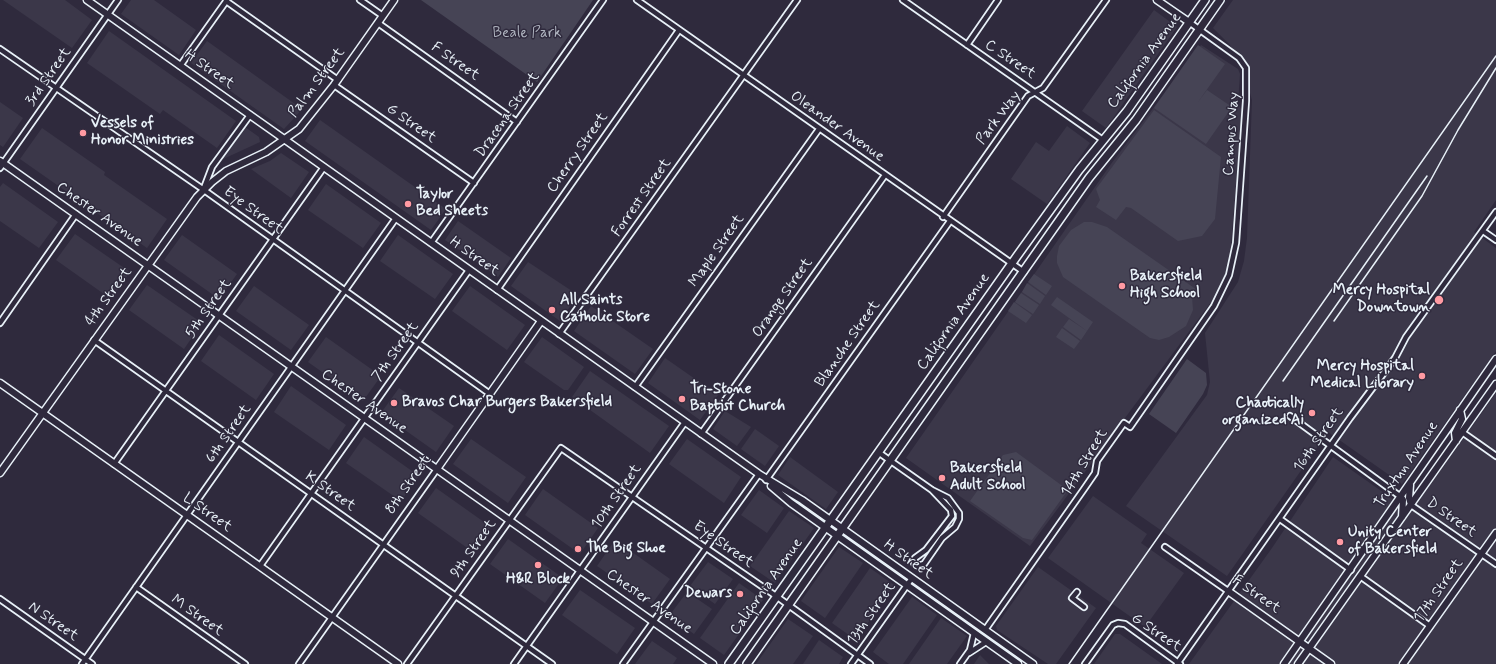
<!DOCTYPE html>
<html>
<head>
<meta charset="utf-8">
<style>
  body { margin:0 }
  canvas { display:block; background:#2f2a3d }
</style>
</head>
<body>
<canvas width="1496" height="664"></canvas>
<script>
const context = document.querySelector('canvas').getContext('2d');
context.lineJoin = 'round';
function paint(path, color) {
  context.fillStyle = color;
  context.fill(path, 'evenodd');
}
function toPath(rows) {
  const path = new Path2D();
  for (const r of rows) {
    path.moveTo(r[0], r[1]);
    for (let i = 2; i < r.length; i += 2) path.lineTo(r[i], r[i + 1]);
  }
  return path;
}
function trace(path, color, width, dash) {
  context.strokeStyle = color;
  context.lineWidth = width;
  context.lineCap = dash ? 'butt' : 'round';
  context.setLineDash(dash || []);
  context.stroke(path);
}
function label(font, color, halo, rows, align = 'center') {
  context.font = font + ' Mynerve,sans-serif';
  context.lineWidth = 3;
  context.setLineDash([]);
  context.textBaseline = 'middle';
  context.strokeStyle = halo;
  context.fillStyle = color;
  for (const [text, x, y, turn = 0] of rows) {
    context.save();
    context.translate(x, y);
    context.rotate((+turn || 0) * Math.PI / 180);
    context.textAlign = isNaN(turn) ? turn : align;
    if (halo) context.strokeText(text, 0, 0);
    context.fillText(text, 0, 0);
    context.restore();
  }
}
const built = toPath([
  [3,0,65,0,92,20,72,48],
  [131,0,154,0,196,30,179,55,121,14],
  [1233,0,1496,0,1496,200,1474,232,1496,248,1496,351,1402,484,1328,432,1227,576,1126,506,1207,395,1210,382,1205,333,1238,282,1244,261,1247,238,1252,100,1242,65,1230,45,1213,28],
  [1154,10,1177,27,1106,128,1082,111],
  [109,31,236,121,217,148,163,110,160,114,87,63],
  [207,41,302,109,296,116,284,129,191,63],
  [1201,45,1238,69,1240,74,1238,103,1242,111,1230,256,1225,275,1214,298,1030,546,906,458,1111,164],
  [0,102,23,118,3,147,0,145],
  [320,120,446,209,431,230,305,141],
  [1067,126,1090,143,1047,204,1011,179,1036,142,1049,151],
  [245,127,259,137,260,142,221,160],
  [42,128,105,172,104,175,167,219,147,248,20,159],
  [281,153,309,172,291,198,251,169,270,161],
  [3,183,58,222,39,248,0,221,0,187],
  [326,184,381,223,363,248,308,210],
  [458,221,511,258,498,277,445,240],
  [75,234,130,272,111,299,56,260],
  [182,235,237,274,219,299,164,260],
  [398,235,453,274,435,299,380,261],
  [528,262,578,295,560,321,511,286],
  [147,285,202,323,184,349,129,310],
  [254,286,309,325,291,350,236,311],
  [470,286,525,325,507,350,452,311],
  [591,306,653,349,635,374,574,331],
  [219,335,274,374,256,400,201,361],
  [326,337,381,376,363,401,308,362],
  [542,337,584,367,568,390,564,390,524,362],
  [665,358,718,395,700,420,648,383],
  [590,371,669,426,650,453,572,397],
  [291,386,346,425,329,450,274,412],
  [399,388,454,426,436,452,381,413],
  [1496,393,1496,664,1189,664,1272,548,1333,457,1411,512],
  [725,411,751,427,737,446,713,429],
  [755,429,779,446,765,466,741,449],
  [364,437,419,476,401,501,346,463],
  [471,439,526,477,508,503,453,464],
  [687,439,741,477,724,503,669,464],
  [790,457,838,492,826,509,778,475],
  [436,488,491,527,473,552,418,513],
  [543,489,598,528,580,554,525,515],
  [759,490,784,508,767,533,741,515],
  [1093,496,1147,534,1141,543,1184,573,1145,627,1048,558],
  [789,511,814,528,775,583,750,566],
  [508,539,563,578,545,603,490,564],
  [615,540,670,579,652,604,597,566],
  [839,547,863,563,825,618,801,601],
  [708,562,733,579,715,604,690,586],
  [1038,567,1096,608,1056,664,1048,664,997,630,996,626],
  [870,568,894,585,856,640,832,623],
  [739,583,763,600,724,655,700,638],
  [580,590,635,628,617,654,562,615],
  [687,592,712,609,694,634,669,616],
  [912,597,937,615,903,664,889,664,873,652],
  [941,618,967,636,947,664,909,664],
  [788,619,813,636,793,664,756,664],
  [1115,634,1120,634,1162,664,1094,664],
  [819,640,843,657,839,664,803,664],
  [652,641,677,658,673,664,635,664],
  [980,655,989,664,974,664]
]);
const green = toPath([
  [421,0,593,0,537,82],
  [1198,45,1225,64,1198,102,1207,90,1232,107,1206,144,1154,108],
  [1154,110,1221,157,1215,219,1202,236,1178,241,1131,208,1126,207,1116,220,1096,207,1100,200,1096,189],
  [1084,222,1092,222,1107,227,1200,292,1195,298,1192,296,1193,310,1186,326,1169,337,1159,340,1150,338,1063,277,1057,263,1057,256,1059,246,1071,230],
  [1034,274,1052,286,1046,295,1028,282],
  [1027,283,1045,296,1040,304,1022,292],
  [1021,293,1039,305,1033,314,1015,302],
  [1057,297,1093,322,1087,331,1051,305],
  [1014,302,1032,315,1026,323,1008,311],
  [1069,319,1087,331,1081,340,1063,327],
  [1062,328,1080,341,1074,349,1056,337],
  [1187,359,1206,373,1207,385,1203,394,1176,433,1149,414],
  [1016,452,1068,490,1032,540,1023,538,970,501,1003,455]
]);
const street = toPath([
  [360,0,383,16],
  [637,0,1024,272],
  [903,0,1103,140],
  [226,1,338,80],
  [378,23,517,122],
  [967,45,998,0],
  [0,49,204,190,490,394],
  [180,66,227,0],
  [334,85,474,183],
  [0,168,118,0],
  [204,188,212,167,250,115],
  [943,217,1028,96,1043,88,1106,0],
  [1483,231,1496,240],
  [431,243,603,0],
  [497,290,679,30],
  [0,323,76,214],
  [559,334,797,0],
  [94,340,552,664],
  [635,387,819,129],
  [1290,416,1401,497],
  [1462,432,1496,456],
  [701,434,885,175],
  [878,452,932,490,948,498,959,513,959,519,955,527,942,538,924,564,918,566,914,563,915,558,926,550,952,516,951,510,932,490],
  [114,464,324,167],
  [766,480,950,221],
  [1411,505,1496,564],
  [1280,519,1351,570],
  [1165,547,1228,591],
  [260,566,469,270],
  [1360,576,1430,626],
  [136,587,245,664],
  [1077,592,1072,598,1084,607],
  [0,599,92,664],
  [985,630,1084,489,1095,473,1097,461,1124,423,1130,427,1214,306,1229,275,1236,243,1246,101,1246,68,1239,58,1189,22],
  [969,653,986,642],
  [82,664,396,218],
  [299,664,437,469],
  [407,664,561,448,776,596,870,664],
  [514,664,685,422],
  [623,664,759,474],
  [851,664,912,578],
  [960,664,970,650,974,633],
  [1085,664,1113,625,1118,623,1125,624,1180,664],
  [1177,664,1350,418,1395,358,1406,337,1496,212]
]);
const secondary = toPath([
  [87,0,759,474,802,500,1033,664],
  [1157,0,1189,22],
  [0,161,713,664],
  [0,383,398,664],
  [1456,441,1455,433,1462,419,1460,410],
  [437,469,541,321],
  [0,473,197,197,212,182,226,171,266,152,299,129,334,85,394,0],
  [1410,485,1409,498,1411,505],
  [771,486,791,503,1018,664],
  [1401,497,1403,500,1402,517],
  [1228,591,1331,664],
  [1284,664,1496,359],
  [1298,664,1496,384],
  [1403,664,1496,533]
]);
const primary = toPath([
  [729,664,1017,256,1079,170,1127,111,1205,0],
  [747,664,1089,178,1136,120,1220,0]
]);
const rail = toPath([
  [1334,321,1422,196,1458,130,1496,68],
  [1283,381,1427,176],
  [1069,664,1496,56]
]);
const markers = [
  [83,133,4,"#ff9aa2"],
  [408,204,4,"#ff9aa2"],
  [1122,286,4,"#ff9aa2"],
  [1439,300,5,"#ff9aa2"],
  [552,310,4,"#ff9aa2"],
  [1422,376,4,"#ff9aa2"],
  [682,399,4,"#ff9aa2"],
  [394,403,4,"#ff9aa2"],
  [1312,413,4,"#ff9aa2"],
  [942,478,4,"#ff9aa2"],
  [1340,542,4,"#ff9aa2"],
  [578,549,4,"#ff9aa2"],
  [538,565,4,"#ff9aa2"],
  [740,594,4,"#ff9aa2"]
];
const parkNames = [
  ["Beale Park",527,34]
];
const streetNames = [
  ["C Street",1010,60,34],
  ["California Avenue",1145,61,-54],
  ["F Street",455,62,35],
  ["H Street",209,70,35],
  ["3rd Street",49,77,-55],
  ["Palm Street",317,83,-53],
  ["Dracena Street",508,115,-55],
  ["Park Way",999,118,-53],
  ["G Street",411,124,35],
  ["Oleander Avenue",837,127,35],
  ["Campus Way",1232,134,-86],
  ["Cherry Street",578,153,-55],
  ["Forrest Street",642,198,-55],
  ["Eye Street",253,211,36],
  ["Chester Avenue",99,215,35],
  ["Maple Street",717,251,-55],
  ["H Street",474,257,35],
  ["4th Street",109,297,-54],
  ["Orange Street",783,298,-55],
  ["5th Street",209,309,-55],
  ["California Avenue",954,322,-55],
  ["Blanche Street",848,344,-55],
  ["7th Street",396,352,-55],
  ["Chester Avenue",364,402,35],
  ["6th Street",229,434,-55],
  ["16th Street",1319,440,-55],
  ["14th Street",1085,463,-59],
  ["Truxtun Avenue",1407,465,-56],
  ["8th Street",409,485,-55],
  ["K Street",330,492,35],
  ["10th Street",617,497,-55],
  ["L Street",207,513,35],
  ["D Street",1451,518,35],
  ["Eye Street",723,545,35],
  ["9th Street",474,549,-55],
  ["H Street",908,560,35],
  ["California Avenue",767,587,-55],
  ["17th Street",1439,591,-55],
  ["F Street",1256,595,35],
  ["Chester Avenue",649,602,35],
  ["13th Street",872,614,-55],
  ["M Street",197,616,35],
  ["N Street",53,622,35],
  ["G Street",1156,633,34]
];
const poiNames = [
  ["Vessels of",91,124],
  ["Honor Ministries",91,141],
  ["Taylor",416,195],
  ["Bed Sheets",416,212],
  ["Bakersfield",1130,277],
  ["High School",1130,294],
  ["Mercy Hospital",1430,291,"right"],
  ["Downtown",1430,308,"right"],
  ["All Saints",560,301],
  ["Catholic Store",560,318],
  ["Mercy Hospital",1414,367,"right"],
  ["Medical Library",1414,384,"right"],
  ["Tri-Stone",690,390],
  ["Baptist Church",690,407],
  ["Bravos Char Burgers Bakersfield",402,403],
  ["Chaotically",1304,404,"right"],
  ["organized Ai",1304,421,"right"],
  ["Bakersfield",950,469],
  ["Adult School",950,486],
  ["Unity Center",1348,533],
  ["of Bakersfield",1348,550],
  ["The Big Shoe",586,549],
  ["H&R Block",538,580,"center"],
  ["Dewars",732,594,"right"]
];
paint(built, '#3b3749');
paint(green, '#464455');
trace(street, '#e8f1f8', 8);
trace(secondary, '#e8f1f8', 9);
trace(primary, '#e8f1f8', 10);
trace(street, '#2f2a3d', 4.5);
trace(secondary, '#2f2a3d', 6);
trace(primary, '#2f2a3d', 7);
trace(rail, '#e8f1f8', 1.5);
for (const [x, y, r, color] of markers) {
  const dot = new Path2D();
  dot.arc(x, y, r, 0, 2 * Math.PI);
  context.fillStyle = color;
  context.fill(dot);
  trace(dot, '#2f2a3d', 1.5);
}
label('15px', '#afb4bf', '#2f2a3d', parkNames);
label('15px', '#e8f1f8', '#2f2a3d', streetNames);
label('bold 15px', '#e8f1f8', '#2f2a3d', poiNames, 'left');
</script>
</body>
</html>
